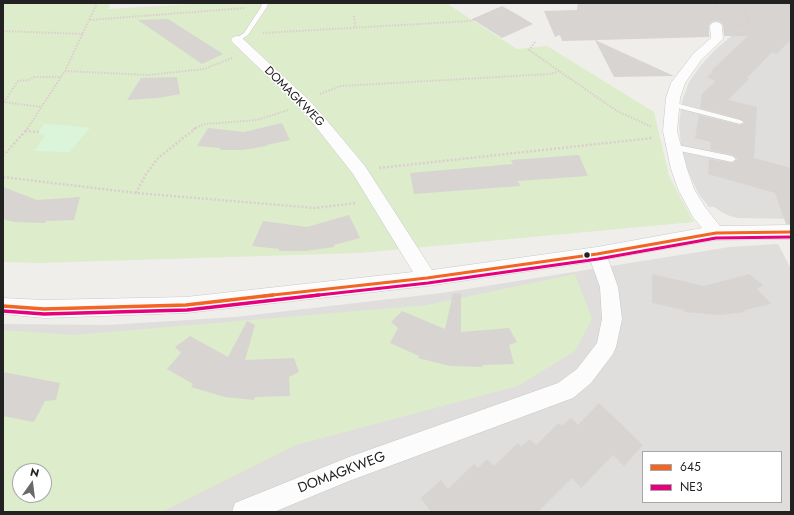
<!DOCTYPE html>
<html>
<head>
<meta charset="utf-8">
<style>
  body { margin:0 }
  #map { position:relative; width:794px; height:515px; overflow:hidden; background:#f0eeeb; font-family:Jost,sans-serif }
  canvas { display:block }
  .frame { position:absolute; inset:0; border:4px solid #222; pointer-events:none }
  .legend { position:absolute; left:642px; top:451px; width:140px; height:52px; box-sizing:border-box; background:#fff; border:1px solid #a7a7a7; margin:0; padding:5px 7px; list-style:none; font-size:12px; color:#222 }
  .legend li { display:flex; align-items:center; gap:8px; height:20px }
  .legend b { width:20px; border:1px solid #a7a7a7 }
  .north { position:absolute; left:12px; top:463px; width:40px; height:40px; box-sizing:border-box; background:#fff; border:1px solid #a7a7a7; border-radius:50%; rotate:14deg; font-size:11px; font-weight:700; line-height:16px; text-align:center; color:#222 }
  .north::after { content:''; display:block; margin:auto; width:14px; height:18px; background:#6a6968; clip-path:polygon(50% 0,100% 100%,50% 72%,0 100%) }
</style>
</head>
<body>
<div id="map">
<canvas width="794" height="515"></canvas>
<div class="frame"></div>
<ul class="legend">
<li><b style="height:5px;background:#f26522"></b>645</li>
<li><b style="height:5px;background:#e5007d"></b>NE3</li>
</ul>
<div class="north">N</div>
</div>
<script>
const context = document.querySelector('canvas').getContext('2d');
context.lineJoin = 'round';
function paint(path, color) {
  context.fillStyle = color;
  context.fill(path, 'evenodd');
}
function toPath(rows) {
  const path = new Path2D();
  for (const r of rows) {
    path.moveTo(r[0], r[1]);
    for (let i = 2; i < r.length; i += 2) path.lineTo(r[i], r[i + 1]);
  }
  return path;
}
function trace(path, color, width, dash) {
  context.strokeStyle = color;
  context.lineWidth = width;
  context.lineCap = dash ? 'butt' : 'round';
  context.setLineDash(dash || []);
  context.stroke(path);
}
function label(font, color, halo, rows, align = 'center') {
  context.font = font + ' Jost,sans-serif';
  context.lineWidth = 3;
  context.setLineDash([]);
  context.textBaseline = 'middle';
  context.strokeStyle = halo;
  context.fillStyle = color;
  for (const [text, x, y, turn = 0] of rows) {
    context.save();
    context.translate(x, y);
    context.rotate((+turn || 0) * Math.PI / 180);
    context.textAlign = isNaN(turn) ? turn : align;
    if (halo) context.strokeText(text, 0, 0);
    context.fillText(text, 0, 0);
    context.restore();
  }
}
const residential = toPath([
  [791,3,791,219,738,218,730,216,723,213,714,207,709,207,698,193,688,171,681,146,679,124,682,101,689,82,701,65,714,51,730,37,753,22],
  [778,244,791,269,791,512,3,512,3,324,107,325,235,317,442,293,730,247],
  [643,452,781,452,781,502,643,502],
  [20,471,44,471,44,495,20,495]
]);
const grass = toPath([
  [3,3,110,3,108,9,209,3,446,3,517,49,547,46,654,112,669,176,694,222,360,253,40,263,3,262],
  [575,274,592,319,575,351,518,386,296,445,162,512,3,512,3,330,74,335,427,305],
  [20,471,44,471,44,495,20,495]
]);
const park = toPath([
  [44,124,63,125,90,128,70,152,35,151,45,135,37,134]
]);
const building = toPath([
  [578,3,791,3,791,39,777,54,772,52,747,78,749,79,728,100,757,107,754,158,791,168,791,224,786,224,775,193,708,174,709,159,732,163,738,159,732,155,710,150,711,142,695,138,699,115,740,125,745,123,740,119,700,108,702,94,716,81,707,77,713,72,711,71,748,36,724,36,723,25,720,22,716,21,712,22,709,25,709,37,562,41,560,35,555,37,544,11,577,10],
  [502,6,518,15,533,24,502,38,472,19],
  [168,19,223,54,202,64,138,20],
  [595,40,674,76,614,77],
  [177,77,180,94,158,98,127,100,141,78],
  [282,123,290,140,267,145,267,146,243,150,220,150,221,148,197,146,208,128,244,132],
  [579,155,588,176,518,181,520,186,414,194,410,173,513,164,511,160],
  [3,187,37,200,80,197,74,220,46,221,45,223,14,222,3,219],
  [349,215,360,238,334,245,334,247,306,251,279,251,279,249,252,246,263,221,307,227],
  [652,274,704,286,749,274,763,285,757,289,771,304,744,310,745,312,719,315,684,312,684,310,652,303],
  [453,293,461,294,461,332,509,328,517,342,509,345,514,364,482,365,483,367,450,366,418,358,419,356,390,343,398,328,391,322,402,311,445,329],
  [247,321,255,325,245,360,294,358,299,372,289,377,290,396,255,397,254,400,225,397,191,387,193,384,167,369,181,353,175,347,190,336,228,357],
  [3,372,60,383,56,400,45,401,34,422,3,416],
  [599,403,643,445,624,466,613,455,581,488,572,478,538,512,431,512,421,498,441,480,448,489,474,464,478,468,487,459,494,466,518,443,521,447,530,439,536,445,559,423,562,426,571,418,578,425]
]);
const pathFar1 = toPath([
  [715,3,717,12],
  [354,16,355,28],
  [90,20,246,8],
  [734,28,750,21,742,3],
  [3,31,83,34],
  [263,33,470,21,488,14],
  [535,42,529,50,617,111,652,127],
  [65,71,149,75,204,69,232,58],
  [320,94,341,86,550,74,560,71],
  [3,102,42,107],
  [4,102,18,81,29,80,34,77,61,77],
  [27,129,65,71,97,3],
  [193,129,205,124,257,120,288,110]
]);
const path = toPath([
  [25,131,39,132],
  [3,156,28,128],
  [379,168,652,138],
  [3,177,136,193,315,208,357,203],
  [136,193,146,174,158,158,196,128]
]);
const service = toPath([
  [262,3,268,3,267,7,248,35,239,41,235,41,235,39,244,33,261,7,262,3],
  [670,102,672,102,740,120,744,122,740,124,670,106,670,102],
  [673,144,732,156,736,159,732,162,670,149,669,147,673,144]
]);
const minor = toPath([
  [716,22,720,23,722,26,723,39,701,60,685,83,680,98,677,131,687,169,694,189,705,207,720,226,791,225,791,239,716,240,608,259,618,287,622,319,616,347,613,354,591,383,573,398,349,481,274,512,232,512,235,503,349,457,558,383,577,369,597,343,602,319,600,287,591,262,427,286,186,313,44,318,3,314,3,298,44,300,186,297,413,272,353,174,301,108,233,43,231,40,233,37,237,36,241,37,311,102,340,136,365,166,432,270,597,247,702,228,693,217,678,189,671,169,663,131,666,98,671,83,693,54,711,38,710,26,712,23,716,22]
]);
const bus1Far1 = toPath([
  [264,296,427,278,597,254,716,233,791,232]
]);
const bus1 = toPath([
  [3,306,44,309,186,305,273,295]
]);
const bus2Far1 = toPath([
  [310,296,428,283,598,259,716,238,791,237]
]);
const bus2 = toPath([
  [3,311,44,314,187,310,319,295]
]);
const markers = [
  [587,255,3.5,"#222"]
];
const streetNames = [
  ["DOMAGKWEG",294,97,45]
];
const nearStreetnames = [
  ["DOMAGKWEG",342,473,-21]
];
paint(residential, '#dfdedc');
paint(grass, '#ddeccb');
paint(park, '#daf5da');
paint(building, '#d7d4d2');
trace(service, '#c9c8c7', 1);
trace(minor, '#c9c8c7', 1);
trace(pathFar1, '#dccecd', 2, [1.5, 1.5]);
trace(path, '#dccecd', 2.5, [2, 2]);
paint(service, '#fdfcfc');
paint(minor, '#fdfcfc');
trace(bus1Far1, '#f26522', 3);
trace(bus1, '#f26522', 3.5);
trace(bus2Far1, '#e5007d', 3);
trace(bus2, '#e5007d', 3.5);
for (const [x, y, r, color] of markers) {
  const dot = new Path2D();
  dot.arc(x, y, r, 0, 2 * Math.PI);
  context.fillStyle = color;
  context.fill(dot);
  trace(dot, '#fff', 1.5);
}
label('12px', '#222', '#fff', streetNames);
label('14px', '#222', '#fff', nearStreetnames);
</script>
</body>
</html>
